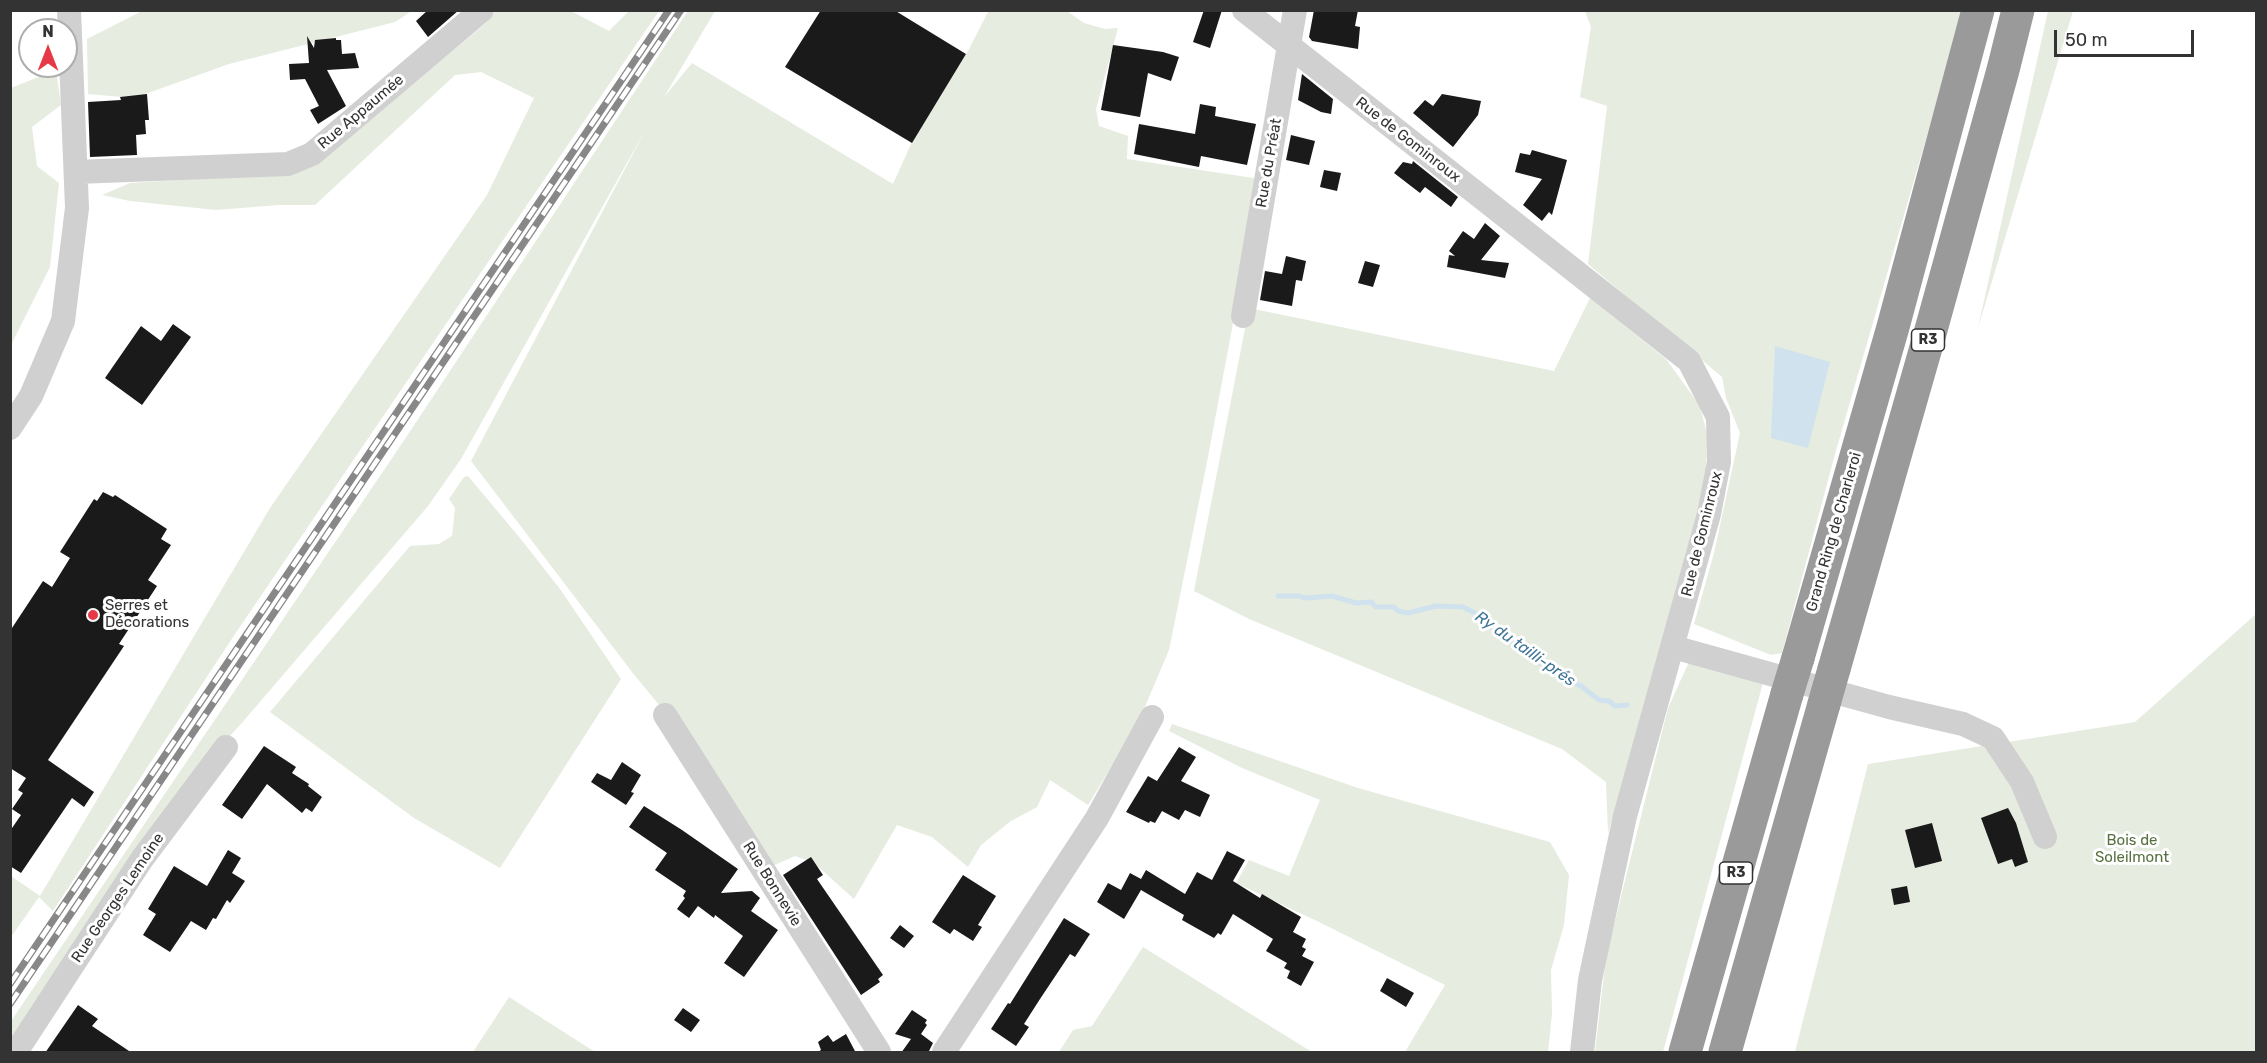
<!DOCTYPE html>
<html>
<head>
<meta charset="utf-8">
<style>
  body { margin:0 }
  #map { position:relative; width:2267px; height:1063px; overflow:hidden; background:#fff; font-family:Rubik,sans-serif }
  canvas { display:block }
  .frame { position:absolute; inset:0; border:12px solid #333; pointer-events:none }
  .north { position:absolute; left:18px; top:18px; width:60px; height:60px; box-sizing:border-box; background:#fff; border:2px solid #adadad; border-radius:50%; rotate:0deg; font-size:16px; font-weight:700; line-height:24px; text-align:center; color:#333 }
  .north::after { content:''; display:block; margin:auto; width:21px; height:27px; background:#e63946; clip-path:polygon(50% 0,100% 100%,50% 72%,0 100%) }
  .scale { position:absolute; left:2054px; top:30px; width:140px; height:27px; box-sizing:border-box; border:3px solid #333; border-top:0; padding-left:8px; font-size:18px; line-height:21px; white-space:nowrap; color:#333; -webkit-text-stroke:4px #fff; paint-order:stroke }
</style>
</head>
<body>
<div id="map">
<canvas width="2267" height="1063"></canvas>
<div class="frame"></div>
<div class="north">N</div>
<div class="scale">50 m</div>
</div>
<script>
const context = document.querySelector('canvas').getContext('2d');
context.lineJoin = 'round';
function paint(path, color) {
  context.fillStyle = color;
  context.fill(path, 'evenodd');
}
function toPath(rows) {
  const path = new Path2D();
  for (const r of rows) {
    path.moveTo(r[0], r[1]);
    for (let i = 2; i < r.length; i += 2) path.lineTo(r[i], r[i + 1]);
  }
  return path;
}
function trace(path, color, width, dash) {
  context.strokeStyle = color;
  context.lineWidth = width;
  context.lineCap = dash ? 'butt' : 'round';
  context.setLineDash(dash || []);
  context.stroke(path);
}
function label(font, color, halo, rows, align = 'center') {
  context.font = font + ' Rubik,sans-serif';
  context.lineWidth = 6;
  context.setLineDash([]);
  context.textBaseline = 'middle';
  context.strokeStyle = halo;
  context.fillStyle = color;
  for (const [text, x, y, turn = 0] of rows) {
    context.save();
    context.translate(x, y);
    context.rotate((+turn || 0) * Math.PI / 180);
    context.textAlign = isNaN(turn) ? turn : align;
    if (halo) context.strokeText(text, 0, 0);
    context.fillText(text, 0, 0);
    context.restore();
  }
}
const green = toPath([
  [989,10,1067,11,1084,23,1105,29,1118,28,1096,109,1099,126,1128,136,1127,159,1260,179,1207,462,1169,650,1138,723,1088,805,1050,780,1037,807,1011,821,981,845,968,867,932,837,897,825,854,899,814,863,795,856,763,870,696,750,632,672,471,461,646,129,461,459,428,506,241,724,189,780,11,1052,11,1021,405,439,688,11,715,11,664,97,692,63,893,184,911,144,968,51],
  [142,11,412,11,395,22,229,64,134,98,88,94,87,39],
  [496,11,571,11,609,31,629,11,659,11,237,631,53,911,39,897,11,937,11,876,40,896,270,508,487,195,534,98,481,72,455,75,315,205,279,205,216,210,130,201,102,195,130,183,295,173,327,155,485,24],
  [1585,11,1963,11,1835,454,1782,653,1771,655,1694,624,1714,553,1740,433,1726,398,1722,377,1588,264,1607,106,1580,97,1591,27],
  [2048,11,2073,11,1978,328],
  [56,70,61,105,32,127,37,166,59,183,50,267,11,345,11,88],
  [1590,298,1666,359,1700,406,1707,434,1706,488,1608,833,1606,782,1562,749,1249,619,1194,591,1249,308,1554,371],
  [468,476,520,538,560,589,621,679,500,868,414,818,270,712,410,546,439,544,452,536,455,508,449,499,464,477],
  [2256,614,2256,1052,1795,1052,1868,764,2135,722],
  [1693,653,1764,679,1663,1052,1595,1052,1606,957,1668,708],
  [1172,724,1358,788,1550,842,1569,875,1564,925,1551,970,1552,1014,1548,1052,1405,1052,1445,985,1319,922,1236,883,1249,860,1289,876,1320,800,1242,768,1169,731],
  [1143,947,1270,1026,1312,1052,1059,1052,1073,1030,1092,1026],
  [509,997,595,1052,473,1052]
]);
const water = toPath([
  [1775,346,1830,362,1808,448,1771,438]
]);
const stream = toPath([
  [1278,596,1299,596,1305,598,1332,596,1356,603,1371,602,1376,607,1394,607,1398,611,1408,613,1436,606,1463,607,1479,615,1485,622,1554,673,1581,686,1599,700,1609,701,1615,706,1627,705]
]);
const building = toPath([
  [428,10,459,10,428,37,416,21],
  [821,10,894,10,966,54,912,143,785,67],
  [1204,10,1222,10,1210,48,1193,42],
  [1314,10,1358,10,1355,26,1360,27,1358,49,1312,41,1309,37],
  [307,36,314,48,315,40,336,38,336,40,341,40,342,54,355,53,359,68,327,70,346,106,318,124,310,110,319,106,305,79,290,80,289,64,309,63],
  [1113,45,1163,52,1179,57,1171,81,1148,73,1140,117,1101,110],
  [1302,74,1333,99,1331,114,1321,112,1298,100],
  [147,94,149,120,145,120,146,134,136,135,137,155,90,157,88,102,121,100,120,97],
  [1442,94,1481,101,1478,115,1453,147,1413,113,1425,100,1433,106],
  [1200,104,1216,107,1215,116,1256,124,1247,165,1201,156,1199,167,1134,154,1139,124,1195,134],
  [1291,135,1315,141,1309,165,1286,160],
  [1532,150,1567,160,1552,215,1549,212,1542,221,1523,205,1542,179,1515,172,1520,153,1530,155],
  [1413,161,1458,197,1451,207,1425,187,1420,193,1394,173,1403,162,1412,164],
  [1324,170,1341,173,1337,191,1320,187],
  [1485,223,1500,236,1481,260,1509,263,1505,278,1447,267,1449,255,1455,256,1449,251,1463,231,1474,239],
  [1286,256,1306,261,1302,281,1296,280,1292,306,1260,300,1265,271,1282,274],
  [1365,261,1380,265,1373,287,1358,283],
  [173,324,191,337,142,405,105,378,141,326,161,341],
  [103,492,113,497,115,495,167,529,161,539,171,545,148,580,157,586,119,644,124,646,48,760,94,792,84,807,72,798,21,873,10,866,10,831,21,815,12,809,23,793,18,790,26,778,10,768,10,631,43,581,52,587,70,558,60,552,94,499,97,501],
  [264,746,296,767,292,773,309,784,308,786,322,797,312,812,306,808,302,813,267,784,242,819,222,805],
  [1179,747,1196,757,1181,781,1210,795,1200,817,1185,810,1179,820,1162,811,1155,823,1150,821,1149,823,1126,812,1148,776,1157,781],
  [622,762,641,775,631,792,634,793,626,805,591,782,597,773,611,780],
  [644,806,682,830,738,869,721,893,752,891,760,898,751,911,778,930,744,977,724,963,743,936,715,915,714,918,698,906,689,918,677,909,685,898,683,896,686,891,655,870,667,853,629,827],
  [2008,808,2016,823,2028,862,2015,867,2012,859,1998,864,1981,818],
  [1932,823,1942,861,1915,868,1905,830],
  [228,850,241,858,232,873,245,881,230,903,227,900,216,919,213,918,206,930,191,921,170,952,143,935,156,914,148,909,174,866,207,886],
  [1227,851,1245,860,1233,881,1260,898,1262,894,1301,917,1293,932,1306,939,1302,947,1306,949,1302,956,1314,962,1301,986,1287,978,1290,971,1284,968,1287,963,1266,951,1273,939,1233,914,1221,935,1218,933,1214,938,1182,920,1184,915,1141,890,1124,919,1097,902,1108,883,1121,890,1130,873,1141,879,1146,870,1185,894,1197,872,1212,880],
  [811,857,823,875,817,879,883,975,878,979,880,982,861,995,783,875],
  [963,875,996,896,978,925,982,927,973,941,954,929,950,934,932,922],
  [1907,886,1910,902,1894,905,1891,889],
  [1064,918,1090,934,1075,957,1070,954,1040,999,1024,1024,1029,1027,1016,1046,991,1029,1008,1003,1010,1004],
  [900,925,914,936,904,948,890,938],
  [1387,978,1414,993,1406,1007,1380,991],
  [78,1005,98,1019,92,1026,132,1053,45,1053],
  [683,1008,700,1020,691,1032,674,1020],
  [912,1010,927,1020,925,1023,927,1025,921,1034,933,1043,928,1053,901,1053,911,1039,895,1034],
  [846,1034,856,1053,816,1053,821,1050,818,1042,828,1035,833,1042]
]);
const minor = toPath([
  [1244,10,1689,361,1718,417,1719,462,1709,514,1625,816,1590,980,1582,1052],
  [76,172,288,164,312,154,482,10],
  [1243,316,1295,10],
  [10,428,31,396,63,321,77,208,69,10],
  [1673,647,1889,707,1963,724,1993,738,2022,782,2045,837],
  [665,715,879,1052],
  [16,1052,142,859,226,747],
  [944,1052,1097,818,1152,717]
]);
const highway = toPath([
  [1798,658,1893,327,1978,10],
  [1834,669,1929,337,2003,70,2018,10],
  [1685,1052,1787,694],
  [1725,1052,1824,704]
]);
const rail = toPath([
  [10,984,669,10],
  [10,1004,681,10]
]);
const highwayBridge = toPath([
  [1787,694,1798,658],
  [1824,704,1834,669]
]);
const markers = [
  [93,615,6,"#e63946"]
];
const shields = [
  [1928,340,33],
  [1736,873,33]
];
const shieldNames = [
  ["R3",1928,340],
  ["R3",1736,873]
];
const streetNames = [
  ["Rue Appaumée",361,112,-40],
  ["Rue de Gominroux",1408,140,38],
  ["Rue du Préat",1269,163,-80],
  ["Grand Ring de Charleroi",1834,532,-74],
  ["Rue de Gominroux",1702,534,-76],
  ["Rue Bonnevie",772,884,58],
  ["Rue Georges Lemoine",118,898,-56]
];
const poiNames = [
  ["Serres et",105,606],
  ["Décorations",105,623]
];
const parkNames = [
  ["Bois de",2132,841],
  ["Soleilmont",2132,858]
];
const waterNames = [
  ["Ry du tailli-prés",1525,649,35]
];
paint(green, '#e6ecdf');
paint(water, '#cfe2ee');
trace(stream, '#cfe2ee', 5);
paint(building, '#1a1a1a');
trace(minor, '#d0d0d0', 24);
trace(highway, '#9a9a9a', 33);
trace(rail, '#888', 7);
trace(rail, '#fff', 4.5, [14]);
trace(highwayBridge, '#9a9a9a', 33);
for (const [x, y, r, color] of markers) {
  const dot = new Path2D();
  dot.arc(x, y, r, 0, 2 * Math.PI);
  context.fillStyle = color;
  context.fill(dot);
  trace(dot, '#fff', 2);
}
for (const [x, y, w] of shields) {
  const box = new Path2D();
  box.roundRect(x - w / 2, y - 11, w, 22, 4.5);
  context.fillStyle = '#fff';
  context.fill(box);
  trace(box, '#333', 1.5);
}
label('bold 14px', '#333', null, shieldNames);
label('15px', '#333', '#fff', streetNames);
label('15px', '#333', '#fff', poiNames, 'left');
label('15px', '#56703f', '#fff', parkNames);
label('italic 16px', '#3f7597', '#fff', waterNames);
</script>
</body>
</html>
